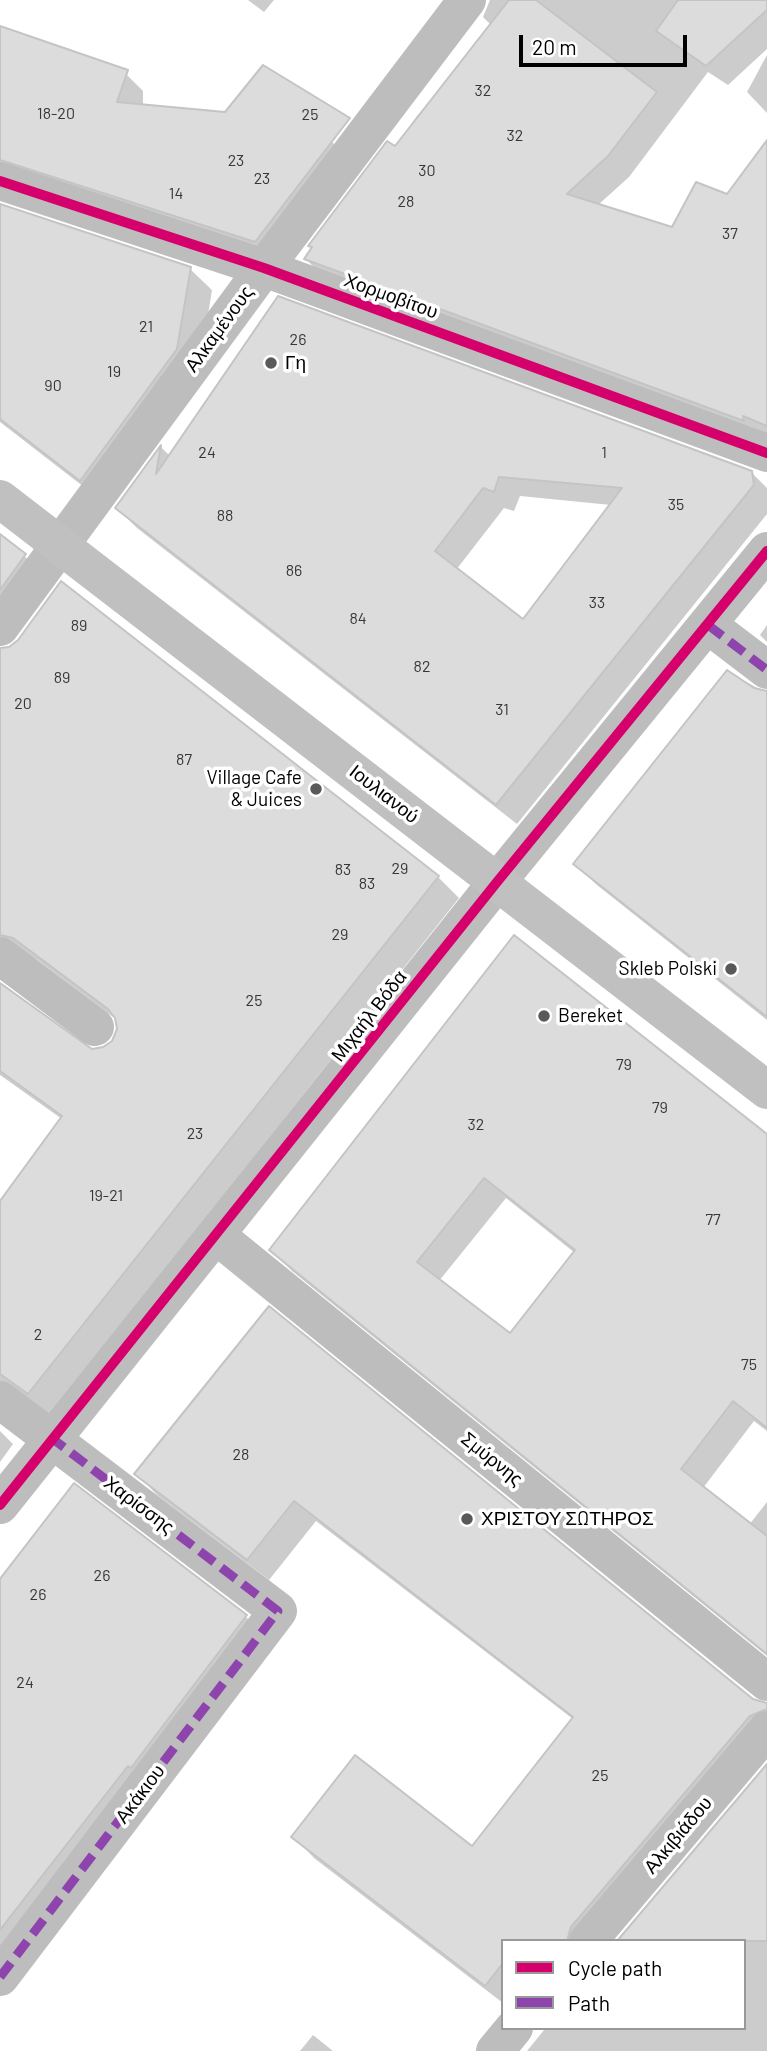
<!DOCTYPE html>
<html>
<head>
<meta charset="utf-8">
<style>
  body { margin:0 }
  #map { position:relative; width:767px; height:2051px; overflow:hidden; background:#fff; font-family:Barlow,sans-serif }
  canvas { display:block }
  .legend { position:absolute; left:501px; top:1939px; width:245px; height:91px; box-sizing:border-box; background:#fff; border:2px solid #999; margin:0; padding:9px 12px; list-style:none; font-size:21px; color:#000 }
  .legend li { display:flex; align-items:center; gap:14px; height:35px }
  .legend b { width:35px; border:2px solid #999 }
  .scale { position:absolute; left:519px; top:35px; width:168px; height:32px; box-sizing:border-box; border:4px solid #000; border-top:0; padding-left:9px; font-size:21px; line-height:24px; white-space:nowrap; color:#000; -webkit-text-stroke:5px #fff; paint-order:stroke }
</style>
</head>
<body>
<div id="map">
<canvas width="767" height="2051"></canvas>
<ul class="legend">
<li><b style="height:9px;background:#d6006c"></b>Cycle path</li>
<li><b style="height:9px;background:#8e44ad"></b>Path</li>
</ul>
<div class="scale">20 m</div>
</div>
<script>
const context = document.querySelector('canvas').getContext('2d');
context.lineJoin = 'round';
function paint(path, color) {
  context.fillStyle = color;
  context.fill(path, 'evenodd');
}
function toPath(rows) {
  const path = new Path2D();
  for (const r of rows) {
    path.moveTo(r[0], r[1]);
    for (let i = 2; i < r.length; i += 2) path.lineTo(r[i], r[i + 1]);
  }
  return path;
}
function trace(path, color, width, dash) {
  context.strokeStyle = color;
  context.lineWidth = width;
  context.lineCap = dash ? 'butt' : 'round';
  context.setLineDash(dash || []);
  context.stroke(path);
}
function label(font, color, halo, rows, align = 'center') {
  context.font = font + ' Barlow,sans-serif';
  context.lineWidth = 7;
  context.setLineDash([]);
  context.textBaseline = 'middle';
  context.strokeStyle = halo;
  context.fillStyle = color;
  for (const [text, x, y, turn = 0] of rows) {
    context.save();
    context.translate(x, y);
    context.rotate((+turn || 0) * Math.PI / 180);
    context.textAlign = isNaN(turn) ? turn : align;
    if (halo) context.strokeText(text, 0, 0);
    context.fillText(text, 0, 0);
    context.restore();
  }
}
const shadow = toPath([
  [248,0,274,0,264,12],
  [490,0,767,0,767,49,728,85,708,72,629,177,598,205,673,229,728,196,767,143,767,437,326,280,306,259,313,249,310,246,395,148,417,116,493,27,483,17],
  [0,28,121,69,143,91,143,106,226,114,231,107,332,142,353,163,278,263,1,196,0,201],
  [767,55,767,113,747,92],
  [0,206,190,269,212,290,199,371,102,501,0,422],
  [161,447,170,456,751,472,767,488,767,514,517,824,137,528,117,508],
  [520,496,611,505,523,621,456,570,504,508,514,511],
  [0,542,12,545,46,576,0,642],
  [767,625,767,642,760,635],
  [0,650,438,877,459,898,50,1414,0,1415,0,1199,2,1201,62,1119,0,1075,0,985,93,1051,105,1048,114,1041,118,1030,117,1020,36,959,0,971],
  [727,672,767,693,767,1020,597,885,575,864],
  [514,937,767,1136,767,1431,754,1421,703,1488,749,1525,767,1502,767,1656,292,1271,271,1250],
  [506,1198,575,1253,511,1336,439,1281],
  [269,1309,752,1700,767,1705,767,1741,598,1941,503,1941,503,2003,314,1858,294,1837,473,1849,573,1719,316,1521,269,1580,157,1495,137,1474],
  [0,1431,13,1444,0,1462],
  [74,1486,246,1617,269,1639,0,1982,0,1581],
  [767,1767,767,2051,527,2051,544,2030,538,2028,744,2028,744,1941],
  [313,2035,333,2051,300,2051]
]);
const building = toPath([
  [509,0,536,0,657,92,608,156,567,194,672,227,696,182,727,194,767,140,767,426,743,416,744,421,304,259,312,247,308,246,387,141,395,146,509,0],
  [678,0,767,0,767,10,706,66,656,31,678,0],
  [0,26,128,70,117,102,225,112,263,65,350,118,255,242,0,160,0,26],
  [0,204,191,267,177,349,80,481,0,419,0,204],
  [278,296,752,471,754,485,496,805,115,508,161,445,156,474,278,296],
  [499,477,622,488,523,619,435,551,483,488,494,492,499,477],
  [0,534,26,554,0,590,0,534],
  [61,581,439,876,28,1394,0,1374,0,1201,62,1116,0,1071,0,983,92,1049,103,1047,112,1041,117,1029,115,1018,108,1009,13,938,0,935,0,648,9,647,18,640,61,581],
  [727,670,754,688,767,691,767,1017,573,864,727,670],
  [514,935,767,1134,767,1428,733,1401,681,1469,767,1536,767,1654,269,1250,514,935],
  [484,1178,575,1250,510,1333,417,1262,484,1178],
  [269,1306,753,1699,767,1703,767,1709,750,1716,571,1927,567,1941,503,1941,503,1963,485,1986,291,1837,355,1755,472,1846,573,1717,294,1501,247,1560,134,1474,269,1306],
  [74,1483,247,1615,131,1768,128,1766,0,1930,0,1579,74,1483],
  [767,1764,767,1941,617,1941,767,1764]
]);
const street = toPath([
  [0,181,264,268,767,453],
  [708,625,767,670],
  [0,627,264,268,467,0],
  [0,956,95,1027],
  [217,1236,767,1682],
  [0,1400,278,1611,0,1977],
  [0,1505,497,882,767,551],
  [588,1941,767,1730],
  [495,2051,514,2028]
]);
const secondary = toPath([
  [0,499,767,1090]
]);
const quiet = toPath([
  [708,625,767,670],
  [0,1977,278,1611,53,1439]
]);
const cycleway = toPath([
  [0,181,264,268,767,453],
  [0,1505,497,882,767,551]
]);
const markers = [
  [271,363,7,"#595959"],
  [316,789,7,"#595959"],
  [731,969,7,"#595959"],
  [544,1016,7,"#595959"],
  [467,1519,7,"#595959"]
];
const numberNames = [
  ["32",483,91],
  ["18-20",56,114],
  ["25",310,115],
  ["32",515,136],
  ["23",236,161],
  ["30",427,171],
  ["23",262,179],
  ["14",176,194],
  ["28",406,202],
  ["37",730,234],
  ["21",146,327],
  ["26",298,340],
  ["19",114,372],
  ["90",53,386],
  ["24",207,453],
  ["1",604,453],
  ["35",676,505],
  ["88",225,516],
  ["86",294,571],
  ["33",597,603],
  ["84",358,619],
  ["89",79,626],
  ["82",422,667],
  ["89",62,678],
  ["20",23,704],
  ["31",502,710],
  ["87",184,760],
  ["29",400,869],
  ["83",343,870],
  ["83",367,884],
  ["29",340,935],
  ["25",254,1001],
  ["79",624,1065],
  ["79",660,1108],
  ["32",476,1125],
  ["23",195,1134],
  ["19-21",106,1196],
  ["77",713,1220],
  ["2",38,1335],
  ["75",749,1365],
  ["28",241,1455],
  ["26",102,1576],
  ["26",38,1595],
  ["24",25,1683],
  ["25",600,1776]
];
const streetNames = [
  ["Χορμοβίτου",391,296,20],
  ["Αλκαμένους",219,329,-54],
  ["Ιουλιανού",384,794,38],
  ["Μιχαήλ Βόδα",369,1016,-52],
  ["Σμύρνης",492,1459,39],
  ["Χαρίσσης",139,1505,37],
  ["Ακάκιου",140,1794,-53],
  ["Αλκιβιάδου",678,1835,-50]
];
const poiNames = [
  ["Γη",285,363],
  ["Village Cafe",302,778,"right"],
  ["& Juices",302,800,"right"],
  ["Skleb Polski",717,969,"right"],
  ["Bereket",558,1016],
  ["ΧΡΙΣΤΟΥ ΣΩΤΗΡΟΣ",481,1519]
];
paint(shadow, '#0003');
paint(building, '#dcdcdc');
trace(building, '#c4c4c4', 2);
trace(street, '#bdbdbd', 38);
trace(secondary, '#c0c0c0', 38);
trace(quiet, '#8e44ad', 9, [18, 9]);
trace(cycleway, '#d6006c', 10);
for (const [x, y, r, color] of markers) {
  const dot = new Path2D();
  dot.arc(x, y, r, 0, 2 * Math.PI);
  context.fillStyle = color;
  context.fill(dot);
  trace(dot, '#fff', 2.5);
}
label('16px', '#373737', null, numberNames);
label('19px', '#000', '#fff', streetNames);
label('19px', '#000', '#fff', poiNames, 'left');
</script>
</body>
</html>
